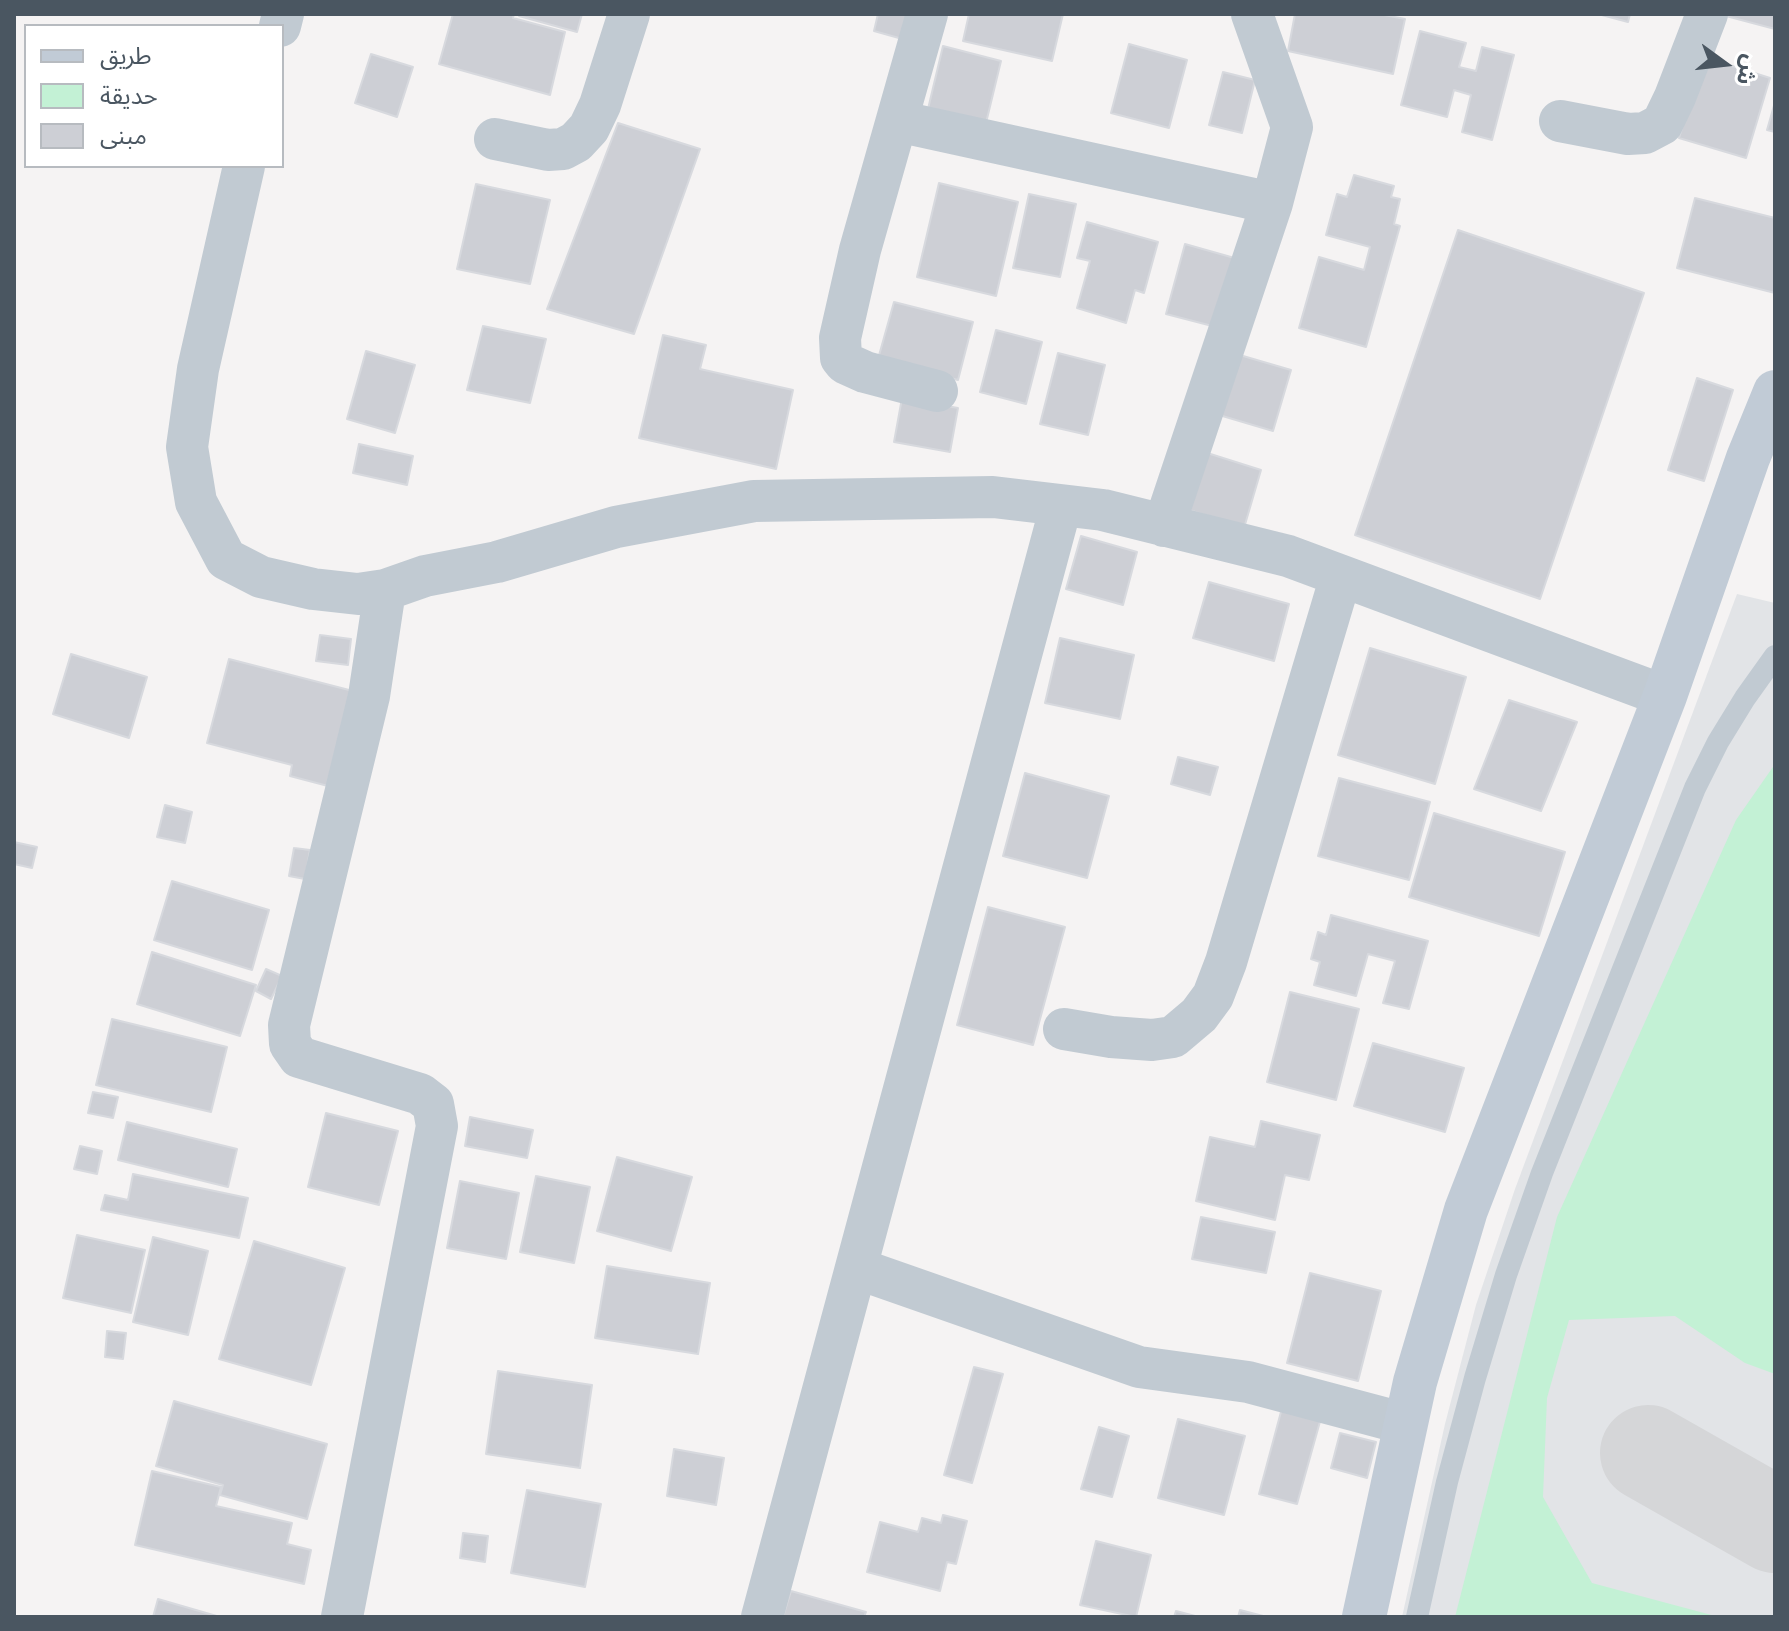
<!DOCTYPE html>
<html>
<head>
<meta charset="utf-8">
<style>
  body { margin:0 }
  #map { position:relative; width:1789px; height:1631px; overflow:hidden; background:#f5f3f3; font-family:Inter,"Noto Sans Arabic",sans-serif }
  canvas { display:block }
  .frame { position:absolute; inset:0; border:16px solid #4a5661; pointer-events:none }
  .legend { position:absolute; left:24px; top:24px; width:260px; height:144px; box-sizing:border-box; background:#fff; border:2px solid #b7bbc0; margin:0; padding:10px 14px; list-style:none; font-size:24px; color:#4a5661 }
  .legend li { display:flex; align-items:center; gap:16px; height:40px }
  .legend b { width:40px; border:2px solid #b7bbc0 }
  .north { position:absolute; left:1685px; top:24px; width:80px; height:80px; -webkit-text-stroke:6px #fff; paint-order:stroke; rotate:105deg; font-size:22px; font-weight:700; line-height:32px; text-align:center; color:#4a5661 }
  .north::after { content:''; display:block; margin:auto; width:28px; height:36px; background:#4a5661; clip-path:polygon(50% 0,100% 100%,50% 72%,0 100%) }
</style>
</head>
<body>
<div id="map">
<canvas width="1789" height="1631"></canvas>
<div class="frame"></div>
<ul class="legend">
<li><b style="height:10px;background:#c1cbd6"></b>طريق</li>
<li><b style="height:22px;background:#c3f1d5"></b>حديقة</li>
<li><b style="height:22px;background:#cdcfd5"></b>مبنى</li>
</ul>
<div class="north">ش</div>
</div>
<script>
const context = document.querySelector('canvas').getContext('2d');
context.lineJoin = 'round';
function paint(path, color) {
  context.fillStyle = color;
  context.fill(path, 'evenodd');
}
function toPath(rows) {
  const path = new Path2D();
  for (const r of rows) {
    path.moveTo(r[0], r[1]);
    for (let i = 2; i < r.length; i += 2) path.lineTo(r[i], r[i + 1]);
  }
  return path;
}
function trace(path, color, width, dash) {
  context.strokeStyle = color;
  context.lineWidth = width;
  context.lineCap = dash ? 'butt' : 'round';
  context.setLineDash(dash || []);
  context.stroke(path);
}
const airport = toPath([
  [1737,594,1775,603,1775,1617,1402,1617,1445,1424,1476,1305,1515,1189]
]);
const green = toPath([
  [1775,764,1775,1374,1745,1363,1675,1316,1569,1320,1547,1398,1543,1497,1592,1583,1719,1617,1455,1617,1557,1217,1736,820]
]);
const taxiway = toPath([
  [1648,1453,1775,1525]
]);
const building = toPath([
  [453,14,514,14,513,18,565,32,550,95,439,64,453,14],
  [519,14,582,14,577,32,519,16,519,14],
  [878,14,914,14,906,40,874,31,878,14],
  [969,14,1063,14,1052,61,963,41,969,14],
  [1295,14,1379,14,1405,19,1393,74,1288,51,1295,14],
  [1598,14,1630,14,1628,22,1598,14],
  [1727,14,1775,14,1775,29,1726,16,1727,14],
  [1420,31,1466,43,1459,67,1476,71,1482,47,1514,55,1492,140,1462,132,1471,95,1454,90,1447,117,1401,105,1420,31],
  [1129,44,1187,60,1169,128,1111,113,1129,44],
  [943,46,1001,61,986,123,928,109,943,46],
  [371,54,413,67,397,117,355,103,371,54],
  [1704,57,1770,78,1746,158,1679,138,1704,57],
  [1223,72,1255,80,1242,133,1209,125,1223,72],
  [1775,102,1775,132,1767,130,1775,102],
  [618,123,700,149,634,334,547,309,618,123],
  [1354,175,1394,186,1391,197,1400,199,1394,224,1400,226,1366,347,1299,328,1319,257,1364,270,1370,247,1326,235,1337,194,1347,197,1354,175],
  [939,183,1018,202,996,296,917,277,939,183],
  [476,184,550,200,530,284,457,269,476,184],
  [1029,194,1076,204,1060,277,1013,268,1029,194],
  [1695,198,1775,218,1775,293,1677,268,1695,198],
  [1087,222,1158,242,1144,293,1135,290,1126,323,1077,308,1090,261,1077,258,1087,222],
  [1458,230,1644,293,1540,599,1355,535,1458,230],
  [1185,244,1238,259,1220,328,1166,314,1185,244],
  [894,302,973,322,958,380,878,359,894,302],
  [483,326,546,339,530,403,467,390,483,326],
  [996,330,1042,342,1026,404,980,392,996,330],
  [663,335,706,345,700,369,793,390,776,469,639,438,663,335],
  [366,351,415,365,395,433,347,419,366,351],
  [1226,351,1291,370,1273,431,1209,412,1226,351],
  [1058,353,1105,365,1088,435,1040,424,1058,353],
  [1697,378,1733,390,1704,481,1668,470,1697,378],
  [902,398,958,408,950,452,894,442,902,398],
  [359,444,413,456,407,485,353,473,359,444],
  [1201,451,1261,470,1244,528,1183,508,1201,451],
  [1081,536,1137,552,1123,605,1066,589,1081,536],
  [1209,582,1289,604,1274,661,1193,638,1209,582],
  [320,635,351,639,348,665,316,661,320,635],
  [1060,638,1134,655,1120,719,1045,703,1060,638],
  [1370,648,1466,677,1435,784,1338,755,1370,648],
  [71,654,147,677,129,738,53,714,71,654],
  [229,659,353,691,328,786,290,776,292,765,207,743,229,659],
  [1509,700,1577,722,1541,811,1474,789,1509,700],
  [1178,757,1218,767,1210,795,1171,784,1178,757],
  [1025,773,1109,796,1087,878,1003,856,1025,773],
  [1339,778,1430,802,1409,880,1318,856,1339,778],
  [165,805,192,812,185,843,157,837,165,805],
  [1434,813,1565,852,1539,936,1409,897,1434,813],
  [14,842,37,847,32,868,14,864,14,842],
  [294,848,310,850,305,879,289,876,294,848],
  [172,881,269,910,252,970,154,940,172,881],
  [988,907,1065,927,1033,1045,957,1025,988,907],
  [1331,915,1428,941,1409,1009,1383,1003,1395,961,1368,954,1356,996,1314,985,1320,962,1311,959,1318,932,1326,935,1331,915],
  [152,952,256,985,240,1036,137,1004,152,952],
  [266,969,282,976,271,999,256,991,266,969],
  [1290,992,1359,1009,1336,1100,1267,1082,1290,992],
  [112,1019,227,1047,211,1112,96,1085,112,1019],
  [1373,1043,1464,1068,1445,1132,1354,1106,1373,1043],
  [93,1092,118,1097,113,1118,88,1113,93,1092],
  [326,1113,398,1131,379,1205,308,1187,326,1113],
  [470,1117,533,1130,527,1158,465,1146,470,1117],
  [1261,1121,1320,1135,1309,1180,1285,1175,1275,1220,1196,1201,1210,1137,1255,1147,1261,1121],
  [127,1122,237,1149,228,1187,118,1160,127,1122],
  [80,1146,102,1151,97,1174,74,1169,80,1146],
  [617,1157,692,1177,671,1251,597,1231,617,1157],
  [133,1174,248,1198,239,1238,101,1210,105,1195,128,1200,133,1174],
  [536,1176,590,1187,574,1263,520,1252,536,1176],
  [460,1181,519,1193,506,1259,447,1248,460,1181],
  [1201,1217,1275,1232,1266,1273,1192,1259,1201,1217],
  [77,1235,145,1250,131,1313,63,1298,77,1235],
  [153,1237,208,1251,188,1335,133,1322,153,1237],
  [254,1241,345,1268,311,1385,219,1359,254,1241],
  [607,1266,710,1283,698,1354,595,1338,607,1266],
  [1310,1273,1381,1291,1358,1381,1287,1363,1310,1273],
  [107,1331,126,1333,123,1359,105,1357,107,1331],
  [974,1367,1003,1374,972,1483,944,1475,974,1367],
  [498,1371,592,1385,580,1468,486,1454,498,1371],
  [174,1401,327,1444,307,1519,220,1495,223,1485,156,1466,174,1401],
  [1282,1408,1321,1418,1297,1504,1259,1494,1282,1408],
  [1178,1419,1245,1436,1224,1515,1158,1498,1178,1419],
  [1099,1427,1129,1436,1112,1497,1081,1489,1099,1427],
  [1340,1433,1376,1442,1367,1478,1331,1468,1340,1433],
  [674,1449,724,1458,716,1505,667,1496,674,1449],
  [152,1471,221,1487,216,1506,292,1523,287,1544,311,1550,304,1584,135,1545,152,1471],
  [527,1490,601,1504,585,1587,511,1573,527,1490],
  [943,1515,967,1521,956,1564,947,1562,940,1591,867,1572,880,1522,918,1532,922,1518,941,1523,943,1515],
  [463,1533,488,1536,485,1562,460,1558,463,1533],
  [1096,1541,1151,1555,1136,1617,1080,1605,1096,1541],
  [791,1591,866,1612,864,1617,783,1617,791,1591],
  [158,1599,220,1617,153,1617,158,1599],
  [1240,1610,1267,1617,1238,1617,1240,1610],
  [1176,1611,1199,1617,1174,1617,1176,1611]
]);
const lane = toPath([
  [1417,1617,1447,1482,1475,1378,1506,1275,1542,1173,1695,788,1718,742,1745,698,1775,656]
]);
const street = toPath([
  [927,14,860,250,840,338,841,358,845,363,865,372,937,391],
  [1252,14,1292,127,1272,203],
  [280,26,283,14],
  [897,121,1272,203,1164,526],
  [1560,121,1628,134,1645,133,1662,124,1675,97,1707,14],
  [495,139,548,150,563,149,576,142,589,128,600,105,629,14],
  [244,166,198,369,187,447,196,502,226,559,261,577,313,589,358,594,385,590,425,576,497,562,616,527,754,501,993,497,1103,510,1288,556,1665,696],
  [1064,1029,1111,1037,1152,1040,1173,1037,1199,1015,1213,996,1226,962,1341,576],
  [856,1268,1139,1367,1248,1382,1406,1424],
  [342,1617,437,1126,433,1104,420,1094,299,1057,290,1044,289,1025,369,696,385,590],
  [762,1617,1061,506]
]);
const secondary = toPath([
  [1364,1617,1415,1382,1466,1210,1665,696,1748,458,1775,392]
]);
paint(airport, '#e2e4e7');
paint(green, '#c3f1d5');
trace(taxiway, '#d5d6d8', 96);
paint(building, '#cdcfd5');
trace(building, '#d7d9de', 2);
trace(lane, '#c1cad2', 22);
trace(street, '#c1cad2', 42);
trace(secondary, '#c1cbd6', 44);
</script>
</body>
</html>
